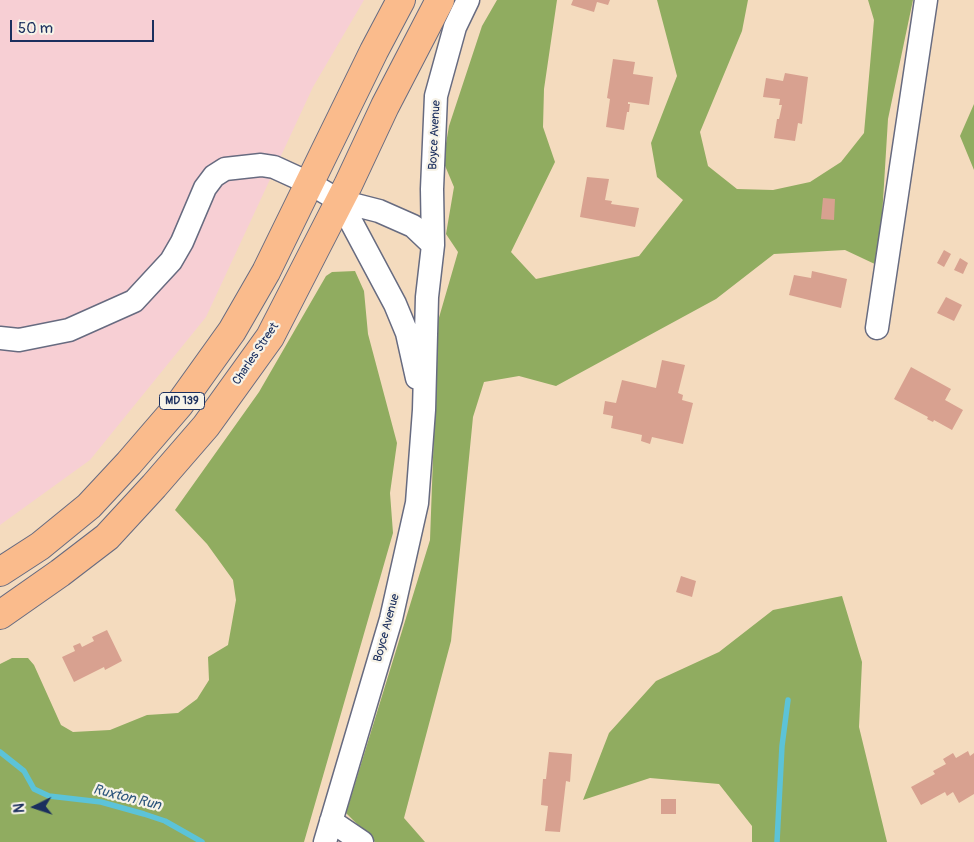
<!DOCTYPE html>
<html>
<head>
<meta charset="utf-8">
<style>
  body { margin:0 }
  #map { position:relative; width:974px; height:842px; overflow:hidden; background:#f4dbbe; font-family:Pangolin,sans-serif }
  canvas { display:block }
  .north { position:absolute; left:10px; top:782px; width:50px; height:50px; -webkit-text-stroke:4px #f7f3e8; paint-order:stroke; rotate:266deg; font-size:14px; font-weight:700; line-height:20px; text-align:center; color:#1b2f5e }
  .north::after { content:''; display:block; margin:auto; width:18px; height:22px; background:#1b2f5e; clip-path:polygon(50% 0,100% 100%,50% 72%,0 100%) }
  .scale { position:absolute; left:10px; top:20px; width:144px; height:22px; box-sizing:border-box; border:2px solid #1b2f5e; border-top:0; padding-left:6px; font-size:15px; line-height:18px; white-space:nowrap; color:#1b2f5e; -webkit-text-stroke:4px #f7f3e8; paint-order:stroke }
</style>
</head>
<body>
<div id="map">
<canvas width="974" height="842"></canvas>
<div class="north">N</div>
<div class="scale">50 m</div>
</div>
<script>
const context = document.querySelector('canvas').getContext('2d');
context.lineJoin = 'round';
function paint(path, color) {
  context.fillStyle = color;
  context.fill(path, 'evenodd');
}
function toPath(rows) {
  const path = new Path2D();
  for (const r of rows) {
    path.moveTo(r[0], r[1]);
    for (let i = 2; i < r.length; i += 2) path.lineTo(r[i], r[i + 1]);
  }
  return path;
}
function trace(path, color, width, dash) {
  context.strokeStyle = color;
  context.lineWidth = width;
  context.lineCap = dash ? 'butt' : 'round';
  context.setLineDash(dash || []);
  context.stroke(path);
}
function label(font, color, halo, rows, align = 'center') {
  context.font = font + ' Pangolin,sans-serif';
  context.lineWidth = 4.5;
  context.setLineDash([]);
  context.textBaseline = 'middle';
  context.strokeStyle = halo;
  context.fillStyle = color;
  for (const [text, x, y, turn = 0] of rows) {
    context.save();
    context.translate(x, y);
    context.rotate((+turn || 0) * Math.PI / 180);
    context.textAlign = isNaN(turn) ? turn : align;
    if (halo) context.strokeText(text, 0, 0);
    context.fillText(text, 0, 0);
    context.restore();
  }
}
const built = toPath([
  [0,0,364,0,313,87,206,317,90,460,0,525]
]);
const forest = toPath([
  [497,0,557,0,544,89,543,127,555,162,511,252,536,279,639,256,683,200,657,177,651,143,677,76,657,0,748,0,742,31,700,132,708,166,737,189,773,190,810,182,841,162,864,133,874,20,868,0,913,0,888,119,879,266,845,250,774,254,716,299,556,386,519,376,484,382,473,417,451,641,404,818,425,842,375,842,346,813,430,540,438,321,458,252,446,234,454,187,443,161,449,126,482,26],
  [974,104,974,170,960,136],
  [355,271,364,291,368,334,397,443,390,493,393,533,304,842,0,842,0,664,12,658,28,658,34,665,61,725,73,732,110,730,147,715,178,713,197,699,209,680,208,657,228,645,236,600,233,580,207,544,175,510,259,392,326,276,332,272],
  [842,596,862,662,859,727,887,842,752,842,752,826,719,784,650,778,583,800,609,733,656,681,719,652,773,610]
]);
const stream = toPath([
  [0,752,24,771,34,789,49,796,101,802,144,814,165,821,202,842],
  [777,842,782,746,788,700]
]);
const building = toPath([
  [573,0,610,0,608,5,597,2,594,12,571,5],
  [613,59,635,62,633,74,653,77,649,105,628,102,628,104,630,104,629,112,627,112,624,130,606,127,610,99,607,98],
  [785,73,808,77,802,124,798,123,795,141,774,138,777,119,779,119,782,105,779,105,780,99,763,97,766,78,783,81],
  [587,177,609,179,605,200,612,201,611,204,639,208,635,227,580,217],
  [823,198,835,199,834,220,821,219],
  [944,250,951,254,944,267,937,263],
  [960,258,968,263,963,274,954,270],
  [812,271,847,279,841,308,789,295,794,275,811,278],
  [946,297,962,305,954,321,937,313],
  [662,360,685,365,678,393,683,395,682,400,693,403,683,444,652,437,650,444,641,441,642,435,611,428,613,416,603,414,605,401,616,403,622,380,656,388],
  [911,367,951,389,945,400,963,410,952,430,934,420,933,422,927,419,928,417,894,399],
  [681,576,696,581,692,597,676,592],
  [107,630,122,661,105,670,104,667,74,682,62,657,75,651,73,646,80,643,82,647,94,641,92,637],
  [968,751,970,756,974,753,974,794,959,803,953,792,947,796,945,792,921,805,911,787,935,774,933,771,946,764,943,759,953,753,956,758],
  [549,752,572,754,570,782,566,781,560,832,545,831,548,806,541,805,543,779,546,779],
  [661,799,676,799,676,814,661,814]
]);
const minor = toPath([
  [340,201,395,304,407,333,417,378],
  [877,328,926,0],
  [0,338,19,340,69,330,134,301,171,261,182,242,205,188,214,176,225,169,261,165,274,167,309,183,340,201,379,211,413,226,433,245],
  [331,821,362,842],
  [325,842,391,619,417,503,424,410,427,297,433,245,432,189,436,96,455,27,468,0]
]);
const major = toPath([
  [0,572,40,546,89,506,129,463,179,405,232,331,266,272,374,51,401,0],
  [0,615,60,573,107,537,154,486,206,426,270,337,348,185,385,106,440,0]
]);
const shields = [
  [182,401,45]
];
const shieldNames = [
  ["MD 139",182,401]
];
const streetNames = [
  ["Boyce Avenue",435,135,-87],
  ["Charles Street",256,354,-56],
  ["Boyce Avenue",387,628,-75]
];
const waterNames = [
  ["Ruxton Run",127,798,14]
];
paint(built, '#f7cfd4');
paint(forest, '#90ac60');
trace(stream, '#5cc3d8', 5.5);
paint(building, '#d8a190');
trace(minor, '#676b80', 25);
trace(major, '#676b80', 30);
trace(minor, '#fff', 22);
trace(major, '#fabb8c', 28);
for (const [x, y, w] of shields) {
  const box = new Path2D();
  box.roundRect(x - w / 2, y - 8.5, w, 17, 4);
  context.fillStyle = '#f7f3e8';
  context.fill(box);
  trace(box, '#1b2f5e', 1);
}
label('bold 11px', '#1b2f5e', null, shieldNames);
label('12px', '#1b2f5e', '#f7f3e8', streetNames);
label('italic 14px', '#2b547c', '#f7f3e8', waterNames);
</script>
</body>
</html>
